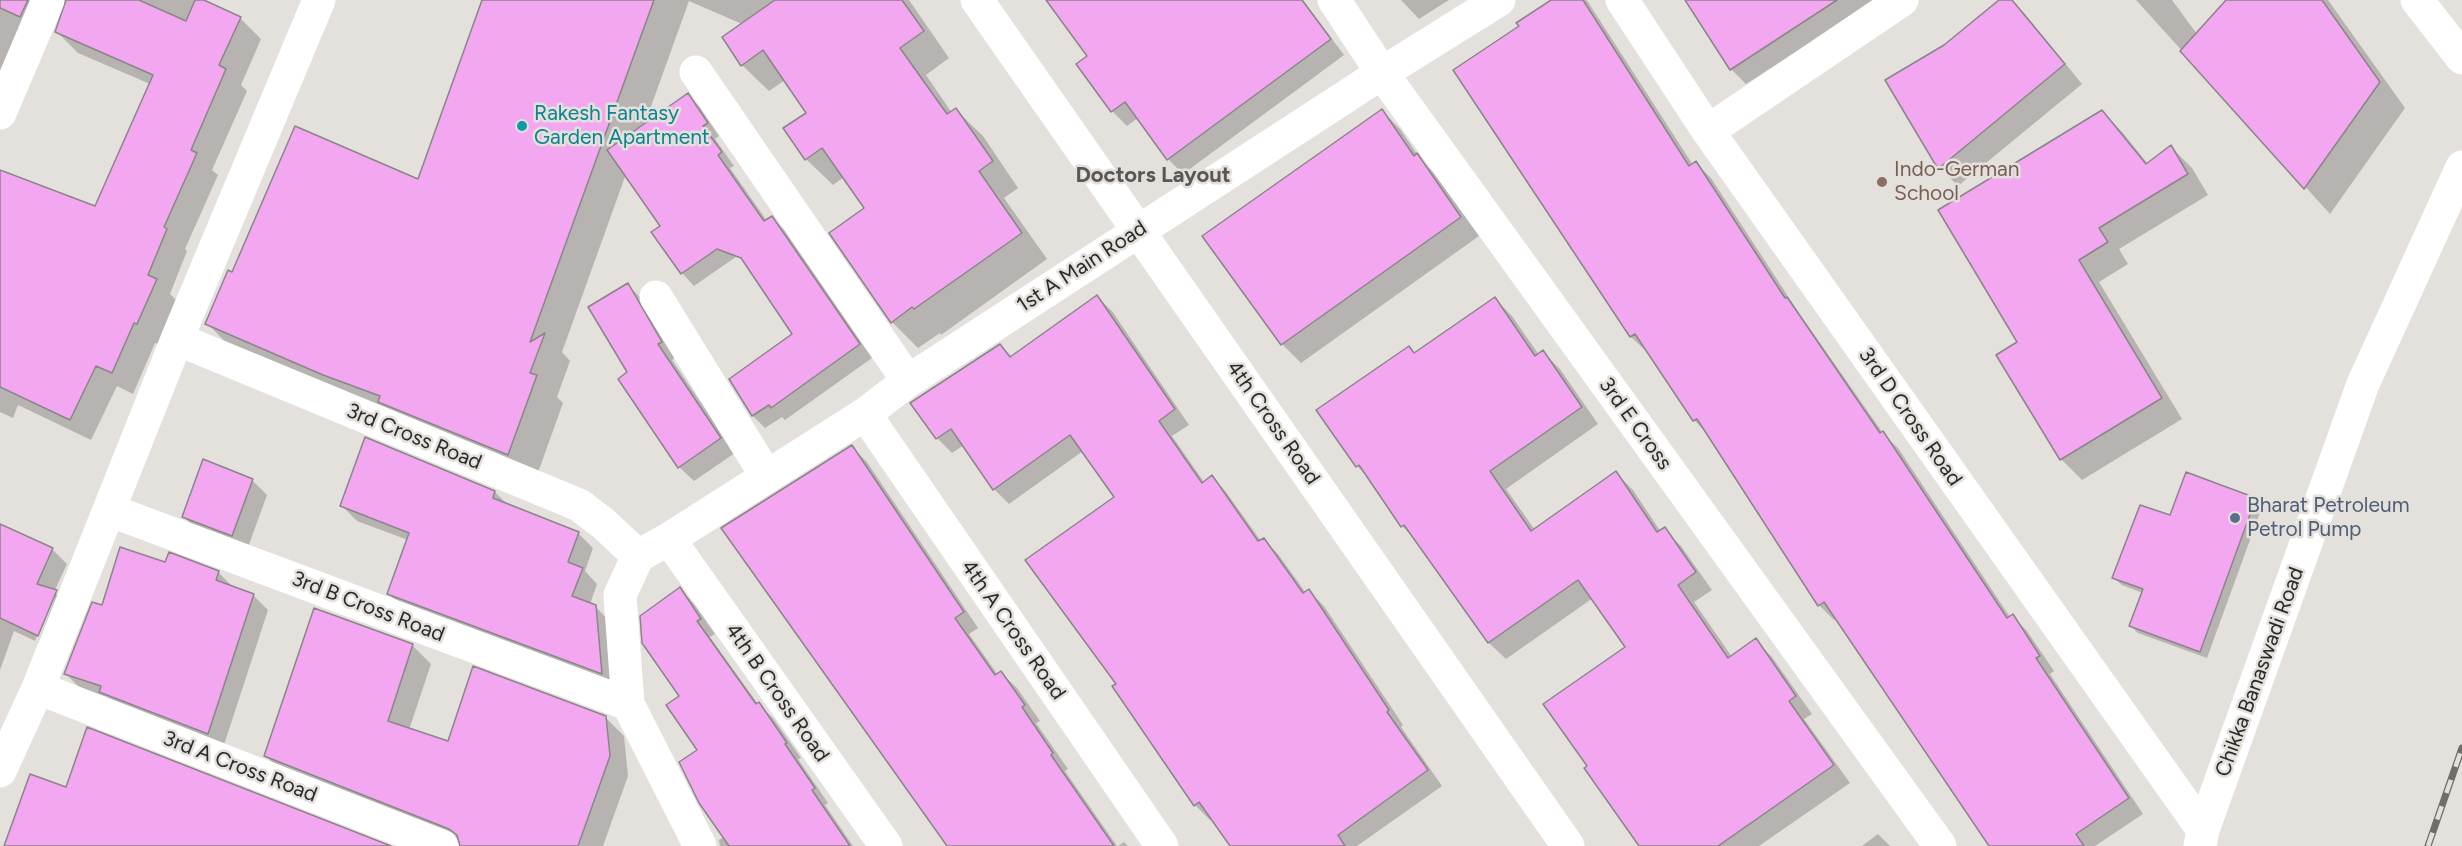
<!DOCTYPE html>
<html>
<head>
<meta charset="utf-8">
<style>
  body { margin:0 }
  canvas { display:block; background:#e4e0dc }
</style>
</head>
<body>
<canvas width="2462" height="846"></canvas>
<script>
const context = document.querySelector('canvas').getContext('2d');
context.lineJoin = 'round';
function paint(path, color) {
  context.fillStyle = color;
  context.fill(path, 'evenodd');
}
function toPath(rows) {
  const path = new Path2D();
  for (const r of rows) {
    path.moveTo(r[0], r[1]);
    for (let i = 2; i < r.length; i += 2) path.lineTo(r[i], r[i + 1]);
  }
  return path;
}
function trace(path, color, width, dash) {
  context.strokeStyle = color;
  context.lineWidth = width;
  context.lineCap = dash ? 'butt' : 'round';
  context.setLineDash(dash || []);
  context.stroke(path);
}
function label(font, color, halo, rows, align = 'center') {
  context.font = font + ' Figtree,sans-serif';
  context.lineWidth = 5;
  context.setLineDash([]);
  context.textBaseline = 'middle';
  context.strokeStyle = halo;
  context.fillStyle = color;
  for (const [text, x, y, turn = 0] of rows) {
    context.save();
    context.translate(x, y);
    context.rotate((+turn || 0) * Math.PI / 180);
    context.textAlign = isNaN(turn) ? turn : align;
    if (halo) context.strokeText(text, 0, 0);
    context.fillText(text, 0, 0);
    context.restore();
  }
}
const shadow = toPath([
  [0,0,201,0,240,18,261,39,241,85,247,91,212,170,218,175,185,249,187,251,170,294,177,301,159,344,155,343,133,394,117,386,91,440,18,405,13,418,0,412,0,172,96,208,150,84,78,53,57,32,67,2,59,6,0,94],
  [484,0,909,0,949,58,926,75,952,113,956,110,983,136,1018,188,1004,198,1047,259,941,335,940,333,918,348,892,322,866,209,844,177,833,185,806,159,785,129,808,113,785,80,769,91,742,65,742,24,689,1,644,126,688,95,700,108,719,136,715,139,734,166,730,168,767,221,772,218,784,230,872,358,785,420,782,417,765,428,753,416,731,379,794,334,740,254,694,286,682,273,653,232,662,226,626,174,562,352,570,361,557,397,563,403,535,481,233,350,207,323,233,274,419,181],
  [1048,0,1303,0,1344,55,1183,174,1168,159,1138,118,1127,126,1112,111,1089,57],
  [1401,0,1449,0,1419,19],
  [1554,0,1586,0,1588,2,1693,165,1696,163,1711,178,1795,307,1885,436,1898,448,2010,617,2012,616,2027,631,2054,671,2050,674,2143,814,2095,846,1991,846,1837,618,1834,620,1819,605,1708,434,1694,420,1648,350,1646,351,1631,337,1544,202,1521,27],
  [1686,0,1876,0,1746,84,1731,69],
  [2001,0,2012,0,2025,14,2082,84,1958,186,1940,168,1887,81,1944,46],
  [2136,0,2172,0,2197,34,2228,0,2328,0,2405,108,2330,214],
  [1382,111,1400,129,1421,160,1435,174,1479,236,1301,363,1282,344,1204,236],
  [2102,111,2123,133,2148,164,2171,147,2192,168,2208,195,2119,249,2128,264,2099,282,2182,419,2082,480,2061,459,2019,342],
  [628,285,643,300,676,357,672,360,735,453,694,481,679,467,629,372],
  [1097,297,1112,311,1189,425,1172,436,1204,482,1212,477,1226,492,1261,541,1264,540,1278,554,1306,593,1309,591,1324,606,1403,725,1401,727,1442,786,1357,846,1232,846,1212,818,1210,820,1195,805,1118,684,1116,497,1083,451,1009,504,994,489,964,445,952,453,937,438,1000,345,1012,357],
  [1495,299,1512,316,1539,355,1543,352,1560,369,1598,424,1506,489,1535,530,1616,473,1633,490,1661,532,1664,529,1681,546,1712,590,1694,602,1732,657,1755,640,1772,657,1812,714,1804,719,1850,783,1759,846,1640,846,1627,647,1593,598,1506,659,1489,643,1416,540,1402,526,1372,481,1357,466,1318,411,1415,354],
  [852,447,867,462,978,628,969,634,998,675,1001,673,1017,688,1040,721,1036,723,1068,769,1065,771,1117,846,950,846],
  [252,480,267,495,247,550,199,532,184,517],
  [495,492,509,506,578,533,593,548,585,571,597,584,590,604,595,606,610,622,616,688,404,609,389,594,408,540,357,521,342,506],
  [2255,500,2262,507,2207,658,2138,633,2131,626,2143,593,2122,585,2114,578,2171,517],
  [0,525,52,549,67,564,54,592,71,607,54,650,38,643,55,598,52,598,35,641,14,631,0,670],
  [166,564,218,572,234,588,253,595,268,610,223,748,116,706,107,697,80,688,66,674,102,607],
  [680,589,694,604,715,634,710,637,758,704,773,718,801,758,798,759,828,803,825,805,853,846,720,846,719,840,724,837,681,697],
  [412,645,431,664,409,730,449,743,605,717,624,736,628,776,603,846,462,846,462,844,285,775,266,756],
  [1878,834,1890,846,1862,846],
  [1124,842,1128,846,1118,846]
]);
const building = toPath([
  [0,0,28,0,20,17,0,8,0,0],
  [66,0,139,0,186,21,195,0,204,0,241,17,219,65,226,69,191,150,197,153,164,227,167,229,148,275,157,279,137,324,134,323,112,373,96,366,70,420,0,387,0,170,95,206,153,75,55,32,66,0],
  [482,0,654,0,530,342,545,333,530,373,537,375,508,455,378,402,380,396,323,375,205,324,228,270,232,272,295,126,418,179,482,0],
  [775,0,902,0,924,31,900,48,947,114,956,108,993,161,979,171,1022,233,914,309,912,307,891,323,829,233,864,208,822,148,805,160,783,128,806,113,763,50,741,66,722,37,775,0],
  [1046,0,1302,0,1331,39,1167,160,1125,102,1111,112,1076,64,1087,56,1046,0],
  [1551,0,1583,0,1689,166,1696,161,1785,298,1787,297,1880,433,1883,431,2007,618,2013,614,2040,656,2036,658,2129,798,2076,834,2084,846,1989,846,1824,602,1818,606,1697,419,1693,421,1635,334,1630,337,1453,70,1519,26,1516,23,1551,0],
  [1685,0,1837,0,1730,70,1685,0],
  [1999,0,2012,0,2065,64,1938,169,1885,80,1944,45,1999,0],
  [2226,0,2322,0,2380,82,2304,189,2180,51,2226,0],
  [688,93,708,123,703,126,722,152,718,155,764,221,772,216,860,344,771,408,769,405,752,416,729,379,792,334,741,258,717,249,681,274,651,232,660,226,607,150,688,93],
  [1382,109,1414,156,1417,153,1461,217,1281,345,1202,236,1382,109],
  [2102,110,2146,164,2171,145,2188,174,2099,228,2108,242,2079,260,2162,398,2060,460,1996,355,2017,342,1938,210,2102,110],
  [628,283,662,342,658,344,721,438,678,468,618,379,627,372,588,307,628,283],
  [1097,295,1175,409,1159,421,1202,483,1212,475,1258,541,1264,538,1303,593,1309,589,1389,710,1387,712,1428,770,1338,835,1345,846,1230,846,1199,802,1194,806,1112,686,1116,684,1025,560,1114,497,1070,435,993,490,951,429,936,439,910,403,1000,344,1010,357,1097,295],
  [1495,297,1535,356,1543,350,1582,407,1490,471,1531,531,1616,471,1657,532,1665,527,1696,572,1678,585,1728,658,1756,638,1796,696,1789,701,1834,765,1718,846,1639,846,1584,768,1587,766,1543,704,1625,647,1578,580,1488,643,1404,525,1401,527,1359,465,1356,467,1316,410,1409,346,1414,353,1495,297],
  [365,437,495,491,493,498,579,532,568,562,583,568,572,596,596,605,602,674,387,594,409,533,340,506,365,437],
  [852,445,964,612,955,618,995,675,1001,671,1025,705,1022,707,1053,753,1051,755,1114,846,947,846,721,528,852,445],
  [203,459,253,479,232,536,182,517,203,459],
  [2186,472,2256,498,2200,652,2129,626,2143,589,2112,578,2140,505,2170,515,2186,472],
  [0,524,53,548,37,584,57,590,38,636,0,618,0,524],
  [120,547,165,562,169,552,219,571,216,580,254,594,208,734,99,692,101,686,64,674,92,602,102,605,120,547],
  [680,587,701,619,697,621,756,704,759,702,787,743,785,744,815,788,812,790,850,846,729,846,699,803,679,762,697,750,666,705,679,696,642,643,640,616,680,587],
  [314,608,413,644,388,721,448,741,473,666,606,716,610,756,578,846,460,846,457,835,449,829,264,756,314,608],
  [87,727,391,846,4,846,30,774,66,787,87,727]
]);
const street = toPath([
  [1334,0,1382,73,1940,846],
  [1622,0,1708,131,2203,830],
  [2417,0,2462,58],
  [696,72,908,381],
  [0,113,48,0],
  [1708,131,1902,0],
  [656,297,767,477],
  [177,339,579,505,604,524,638,556],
  [865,414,1162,846],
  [109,510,628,704],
  [669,539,886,846],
  [38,688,442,846],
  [0,771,38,688,177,339,319,0],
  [700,846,628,704,620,595,638,556,669,539,865,414,908,381,1382,73,1499,0]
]);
const secondary = toPath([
  [977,0,1568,846],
  [2200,846,2203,830,2363,384,2462,167]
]);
const rail = toPath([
  [2428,846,2462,748]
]);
const markers = [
  [522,126,6,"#0f9aa8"],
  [1882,182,6,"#8d6e63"],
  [2235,518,6,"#5c6f8a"]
];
const cultureNames = [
  ["Rakesh Fantasy",534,114],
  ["Garden Apartment",534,138]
];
const educationNames = [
  ["Indo-German",1894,170],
  ["School",1894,194]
];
const streetNames = [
  ["1st A Main Road",1082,267,-33],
  ["3rd D Cross Road",1910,417,55],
  ["4th Cross Road",1273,423,55],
  ["3rd E Cross",1635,424,54],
  ["3rd Cross Road",414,437,22],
  ["3rd B Cross Road",368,607,21],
  ["4th A Cross Road",1013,630,55],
  ["Chikka Banaswadi Road",2260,672,-70],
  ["4th B Cross Road",777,693,55],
  ["3rd A Cross Road",240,767,21]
];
const serviceNames = [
  ["Bharat Petroleum",2247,506],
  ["Petrol Pump",2247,530]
];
const neighbourhoodNames = [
  ["Doctors Layout",1153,176]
];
paint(shadow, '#0003');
paint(building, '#f3a7f0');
trace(building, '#898589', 1.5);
trace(street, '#fff', 33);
trace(secondary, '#fff', 33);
trace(rail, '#706e6b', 7);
trace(rail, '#e4e0dc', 4.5, [14]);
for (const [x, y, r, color] of markers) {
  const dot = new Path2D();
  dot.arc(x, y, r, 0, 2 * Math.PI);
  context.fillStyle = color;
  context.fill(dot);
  trace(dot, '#e4e0dc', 2);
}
label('21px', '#0d838f', '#e4e0dc', cultureNames, 'left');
label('21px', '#785e54', '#e4e0dc', educationNames, 'left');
label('21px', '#2b2a28', '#e4e0dc', streetNames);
label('21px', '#4e5e75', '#e4e0dc', serviceNames, 'left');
label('bold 22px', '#5a5754', '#e4e0dc', neighbourhoodNames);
</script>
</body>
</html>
